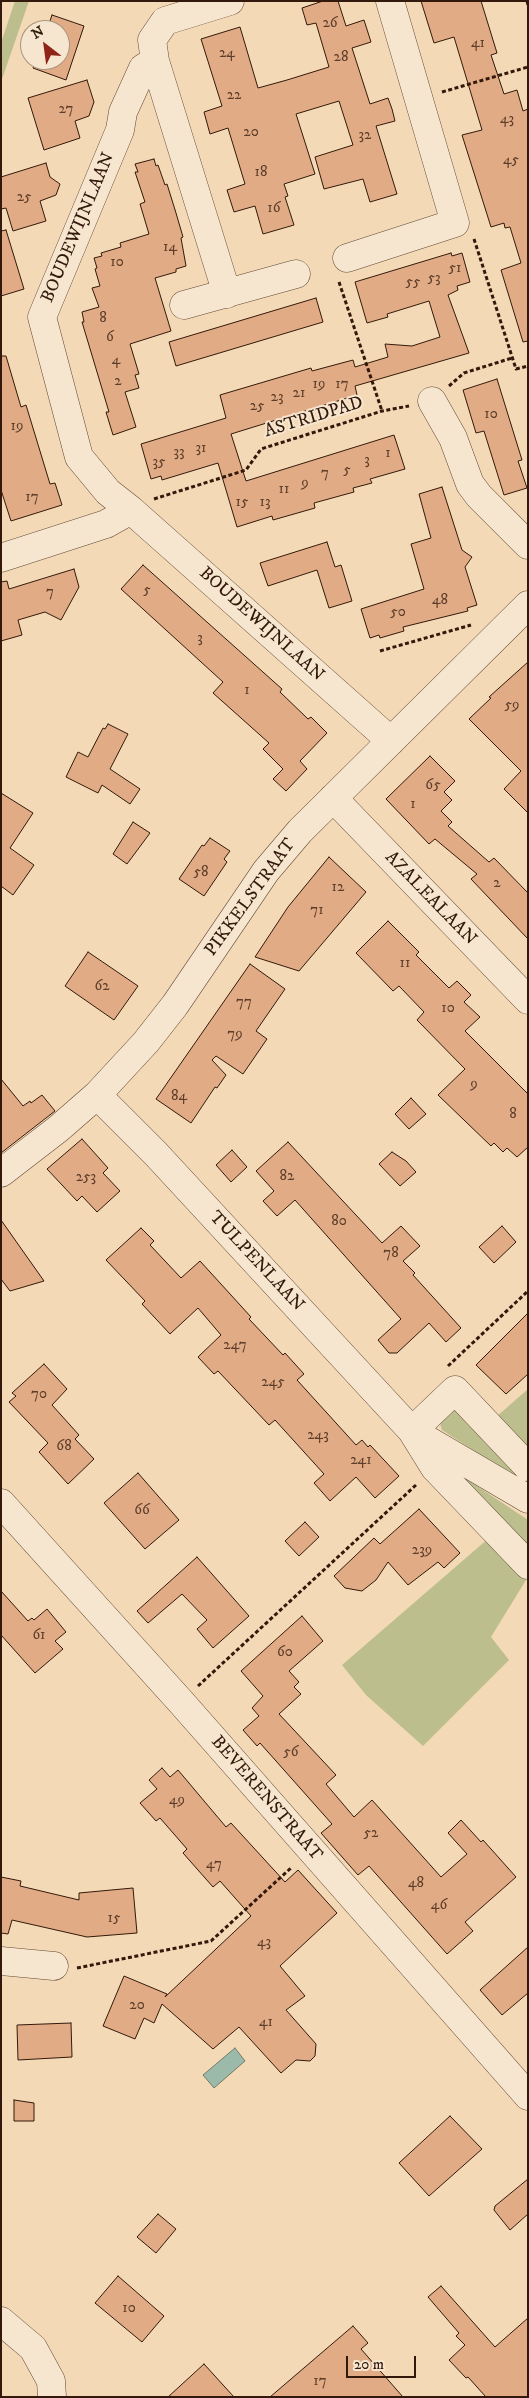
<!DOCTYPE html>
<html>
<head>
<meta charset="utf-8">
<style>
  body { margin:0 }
  #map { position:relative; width:529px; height:2398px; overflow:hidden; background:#f3d9b5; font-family:"IM FELL DW Pica",serif }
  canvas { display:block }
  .frame { position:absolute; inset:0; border:2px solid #32190b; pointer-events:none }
  .north { position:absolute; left:20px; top:20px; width:50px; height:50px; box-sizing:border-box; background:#f7e6cf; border:1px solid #a89481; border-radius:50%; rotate:330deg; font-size:14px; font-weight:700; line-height:20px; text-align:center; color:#32190b }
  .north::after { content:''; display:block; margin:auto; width:18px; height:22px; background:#8f2418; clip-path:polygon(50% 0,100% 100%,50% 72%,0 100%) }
  .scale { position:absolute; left:346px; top:2356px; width:70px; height:22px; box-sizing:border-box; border:2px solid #32190b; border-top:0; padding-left:6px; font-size:15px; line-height:18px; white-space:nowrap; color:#32190b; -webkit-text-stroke:4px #f7e6cf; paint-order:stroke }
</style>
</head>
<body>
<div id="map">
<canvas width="529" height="2398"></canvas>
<div class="frame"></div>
<div class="north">N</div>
<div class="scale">20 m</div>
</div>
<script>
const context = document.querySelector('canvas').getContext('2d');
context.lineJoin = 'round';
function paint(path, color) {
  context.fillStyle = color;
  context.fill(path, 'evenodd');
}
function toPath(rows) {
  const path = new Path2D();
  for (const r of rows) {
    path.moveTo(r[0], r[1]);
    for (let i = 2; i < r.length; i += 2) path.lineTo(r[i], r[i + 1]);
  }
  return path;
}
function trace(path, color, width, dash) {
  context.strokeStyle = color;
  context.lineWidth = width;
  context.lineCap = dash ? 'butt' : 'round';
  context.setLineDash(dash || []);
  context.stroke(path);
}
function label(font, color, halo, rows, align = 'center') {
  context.font = font + ' "IM FELL DW Pica",serif';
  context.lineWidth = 4;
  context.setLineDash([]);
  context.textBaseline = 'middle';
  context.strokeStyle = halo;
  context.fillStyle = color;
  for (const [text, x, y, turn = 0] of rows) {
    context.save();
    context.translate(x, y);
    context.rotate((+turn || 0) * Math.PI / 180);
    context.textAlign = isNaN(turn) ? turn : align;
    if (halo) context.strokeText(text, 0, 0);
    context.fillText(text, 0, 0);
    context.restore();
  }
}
const green = toPath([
  [15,1,29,1,1,82,1,43],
  [528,1389,528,1454,495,1418],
  [455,1407,521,1477,516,1478,442,1430,439,1419],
  [465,1478,528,1520,528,1552,461,1479],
  [489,1538,526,1580,491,1637,509,1660,423,1746,366,1695,342,1665]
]);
const water = toPath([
  [235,2048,245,2061,214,2088,203,2075,235,2048]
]);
const building = toPath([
  [323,1,338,1,346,26,364,20,371,42,352,48,370,104,388,98,392,109,395,121,376,126,397,194,370,202,363,179,324,189,315,157,353,145,339,101,296,114,315,174,284,184,288,196,285,197,294,225,263,234,255,206,234,212,227,190,245,184,228,128,210,134,204,112,222,106,201,39,240,27,258,88,287,80,329,67,316,23,307,25,302,8,323,1],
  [421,1,481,1,497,53,491,55,504,94,517,90,523,111,528,109,528,341,523,342,501,270,521,263,510,227,505,228,504,223,491,227,462,135,482,130,454,37,434,43,421,1],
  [52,15,84,26,66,80,33,68,36,60,60,60,60,30,47,30,52,15],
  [87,80,94,102,89,116,75,121,80,138,44,150,28,98,87,80],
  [154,159,156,166,158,165,165,185,167,184,176,213,183,237,181,238,186,266,176,269,176,272,155,278,171,331,130,344,139,374,135,375,139,388,125,392,136,427,113,435,106,412,109,412,82,322,84,322,82,312,99,307,92,288,100,286,95,269,97,268,94,258,102,256,101,253,121,247,120,243,149,234,140,204,145,202,135,172,138,172,135,164,154,159],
  [46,163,50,177,60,184,56,195,40,201,46,221,13,231,6,208,1,209,1,177,46,163],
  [6,230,24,289,1,296,1,231,6,230],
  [451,253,452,256,462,253,470,282,457,286,458,290,448,295,469,353,355,386,357,395,231,434,246,481,394,435,405,469,370,479,372,483,353,488,354,492,314,503,315,508,273,520,272,516,237,527,218,463,162,480,161,476,151,479,141,444,226,418,220,395,311,368,312,371,353,360,355,367,388,357,385,344,412,346,440,337,429,301,387,314,388,317,367,323,355,282,451,253],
  [316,298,323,322,176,366,169,342,316,298],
  [1,356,6,356,21,407,26,405,50,484,55,483,62,505,11,521,1,490,1,356],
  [497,379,522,460,518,461,527,488,504,495,484,431,476,433,463,390,497,379],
  [442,487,462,550,472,557,465,567,477,605,467,608,468,611,403,627,404,631,380,638,379,635,370,638,361,609,424,589,411,544,431,538,419,494,442,487],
  [327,542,335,567,341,565,352,601,329,608,317,570,268,586,260,563,327,542],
  [143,565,282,689,280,692,308,719,311,717,327,733,300,761,307,769,286,791,273,779,283,769,263,749,269,743,213,693,223,682,121,589,143,565],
  [74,569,79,587,61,620,45,612,18,620,22,635,1,641,1,582,7,581,9,589,74,569],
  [528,662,528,813,504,789,521,771,469,719,491,698,489,697,528,662],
  [108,724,128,734,110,769,140,789,130,804,102,785,98,793,66,777,78,752,88,757,103,728,105,729,108,724],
  [430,756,455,781,444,792,452,800,441,811,452,822,448,826,489,862,494,858,528,893,528,939,471,879,477,874,435,839,429,844,386,799,430,756],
  [1,793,33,813,10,848,34,865,13,895,1,886,1,793],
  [133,822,150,833,127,864,113,854,133,822],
  [210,838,230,851,224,859,227,862,204,896,179,879,202,845,204,846,210,838],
  [329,857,366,892,299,971,255,957,288,907,329,857],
  [388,921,419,952,416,955,449,988,457,981,471,995,464,1002,480,1017,465,1031,528,1094,528,1147,517,1157,507,1148,503,1152,494,1143,491,1146,438,1095,465,1069,417,1020,424,1012,399,986,393,991,356,953,388,921],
  [88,952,138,986,114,1020,65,986,88,952],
  [250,964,285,989,256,1031,267,1039,243,1074,216,1056,212,1060,226,1075,217,1088,215,1087,191,1123,156,1099,250,964],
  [1,1079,23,1106,30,1101,31,1103,42,1095,55,1111,1,1153,1,1079],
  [411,1098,426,1114,409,1129,395,1114,411,1098],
  [82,1139,108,1168,103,1173,120,1191,97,1212,82,1196,77,1201,47,1169,82,1139],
  [288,1142,382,1243,401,1226,420,1246,403,1261,415,1273,413,1275,461,1328,446,1342,429,1323,397,1353,389,1353,378,1340,401,1319,295,1200,277,1216,263,1201,274,1191,256,1171,288,1142],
  [232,1150,247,1167,231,1182,216,1165,232,1150],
  [392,1152,406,1161,416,1172,400,1186,379,1164,392,1152],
  [1,1220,44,1281,10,1291,1,1279,1,1220],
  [502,1226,516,1242,494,1263,479,1247,502,1226],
  [141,1228,154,1241,150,1245,181,1278,200,1261,251,1317,249,1319,283,1355,285,1353,304,1374,297,1380,356,1445,362,1440,368,1447,370,1445,399,1476,375,1498,356,1477,330,1501,314,1483,324,1474,275,1420,269,1425,218,1371,214,1374,198,1357,221,1335,198,1308,170,1334,142,1304,145,1301,106,1260,141,1228],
  [528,1313,528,1374,506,1394,476,1365,528,1313],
  [44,1364,67,1389,52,1405,79,1435,75,1439,94,1459,68,1484,39,1452,48,1443,9,1402,16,1396,12,1393,44,1364],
  [138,1473,179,1520,145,1549,104,1503,138,1473],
  [419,1509,460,1553,444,1568,438,1562,408,1585,388,1562,376,1580,362,1591,345,1588,334,1576,374,1538,380,1544,419,1509],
  [305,1522,319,1537,299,1556,285,1541,305,1522],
  [197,1557,249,1616,213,1648,197,1629,207,1620,182,1594,148,1623,137,1611,197,1557],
  [1,1591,28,1621,32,1618,34,1620,47,1609,66,1632,55,1641,63,1649,35,1673,1,1635,1,1591],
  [302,1616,323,1641,289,1671,299,1682,294,1687,301,1694,279,1714,336,1775,326,1784,354,1817,372,1800,441,1877,467,1854,448,1833,461,1820,481,1842,483,1840,516,1877,465,1922,473,1931,447,1954,369,1866,358,1875,321,1833,332,1824,260,1743,257,1746,243,1730,259,1716,252,1708,263,1696,241,1671,302,1616],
  [162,1768,170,1777,178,1770,226,1827,231,1823,285,1882,298,1870,337,1913,280,1966,305,1996,286,2010,316,2044,315,2056,310,2061,296,2060,281,2073,239,2027,213,2049,162,2004,154,2023,144,2018,135,2039,103,2026,124,1976,167,1994,165,1997,251,1916,220,1881,213,1887,183,1853,187,1849,160,1818,156,1821,140,1803,157,1789,149,1780,162,1768],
  [1,1877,21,1881,20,1886,79,1900,79,1893,133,1888,137,1933,87,1937,12,1920,8,1934,1,1933,1,1877],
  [528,1947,528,1993,502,2015,480,1990,528,1947],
  [71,2023,72,2057,18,2060,17,2025,71,2023],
  [14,2100,34,2103,34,2121,14,2121,14,2100],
  [450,2116,482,2149,429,2196,399,2163,450,2116],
  [528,2179,528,2214,510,2230,494,2210,495,2206,528,2179],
  [158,2214,176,2229,156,2253,137,2237,158,2214],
  [118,2276,164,2316,142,2342,95,2303,118,2276],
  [441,2286,495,2347,528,2318,528,2397,486,2397,468,2377,466,2378,449,2360,465,2345,456,2336,459,2333,428,2297,441,2286],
  [353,2326,368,2343,361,2349,403,2397,270,2397,353,2326],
  [204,2364,234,2397,168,2397,204,2364]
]);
const path = toPath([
  [527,1,528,5],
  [442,92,528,67],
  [474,239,516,369,528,366],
  [339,282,382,411],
  [449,386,464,373,512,358],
  [154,499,246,470,261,449,382,411,409,406],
  [380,651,471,625],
  [448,1366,528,1291],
  [198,1686,416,1485],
  [77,1968,211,1941,292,1867]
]);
const minor = toPath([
  [155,61,143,68,123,112,120,130,42,317,79,457,108,492,131,510,391,741],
  [347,258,455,223,390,1],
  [227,294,155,61,152,40,165,21,230,1],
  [184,305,296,274],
  [432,401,453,438,470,484,479,496,528,545],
  [1,558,106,524,131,510],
  [333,798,528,1000],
  [97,1095,156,1154,412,1431,528,1499],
  [1,1173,58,1129,97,1095,146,1042,175,1005,266,871,300,831,528,605],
  [528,1467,455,1390,412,1431,435,1468,528,1565],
  [1,1503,181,1702,528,2096],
  [1,1961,54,1966],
  [1,2321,33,2348,51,2381,52,2397]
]);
const numberNames = [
  ["26",330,24],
  ["41",478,44],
  ["24",227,54],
  ["28",341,58],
  ["22",234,96],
  ["27",66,110],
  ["43",507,120],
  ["20",251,133],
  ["32",365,136],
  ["45",511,161],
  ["18",261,173],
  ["25",24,198],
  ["16",274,209],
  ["14",170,248],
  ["10",117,263],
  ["51",455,269],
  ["53",434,279],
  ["55",413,283],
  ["8",103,319],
  ["6",110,338],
  ["4",116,361],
  ["2",118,382],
  ["19",319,385],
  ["17",342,385],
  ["21",299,394],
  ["23",277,398],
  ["25",257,407],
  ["10",491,415],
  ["19",17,427],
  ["31",201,449],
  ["33",179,453],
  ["1",388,454],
  ["3",367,461],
  ["35",159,463],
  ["5",347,471],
  ["7",325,474],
  ["9",305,484],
  ["11",284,490],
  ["17",32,498],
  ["15",242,503],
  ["13",265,503],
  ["5",147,591],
  ["7",50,593],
  ["48",440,601],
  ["50",398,613],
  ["3",200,639],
  ["1",247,691],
  ["59",512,706],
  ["65",433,786],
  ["1",413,805],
  ["58",201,873],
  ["2",497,884],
  ["12",338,888],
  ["71",317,911],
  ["11",405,964],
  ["62",102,987],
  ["77",244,1003],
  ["10",448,1009],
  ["79",235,1035],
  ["9",474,1085],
  ["84",179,1097],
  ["8",513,1115],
  ["82",287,1177],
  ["253",86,1178],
  ["80",339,1222],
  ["78",391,1254],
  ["247",235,1346],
  ["245",273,1383],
  ["70",39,1395],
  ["243",318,1436],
  ["68",64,1447],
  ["241",361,1461],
  ["66",142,1511],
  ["239",422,1551],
  ["61",39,1636],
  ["60",285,1653],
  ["56",291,1753],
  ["49",177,1801],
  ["52",371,1834],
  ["47",214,1865],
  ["48",416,1884],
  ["46",439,1906],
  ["15",114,1919],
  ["43",264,1943],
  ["20",137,2006],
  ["41",266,2023],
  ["10",129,2309],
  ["17",320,2382]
];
const streetNames = [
  ["BOUDEWIJNLAAN",79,228,-67],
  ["ASTRIDPAD",314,418,-17],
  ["BOUDEWIJNLAAN",261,625,42],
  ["PIKKELSTRAAT",251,898,-54],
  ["AZALEALAAN",430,899,46],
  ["TULPENLAAN",256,1262,47],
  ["BEVERENSTRAAT",266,1799,49]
];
paint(green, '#bcbf8d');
paint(water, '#9cbaaa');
trace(water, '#727a6a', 1);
paint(building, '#e1ab85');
trace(building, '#32190b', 1);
trace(minor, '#624936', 29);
trace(path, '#32190b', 3, [4, 2.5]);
trace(minor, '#f7e6cf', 28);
label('15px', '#5e3e2a', null, numberNames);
label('18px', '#32190b', '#f7e6cf', streetNames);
</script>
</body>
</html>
